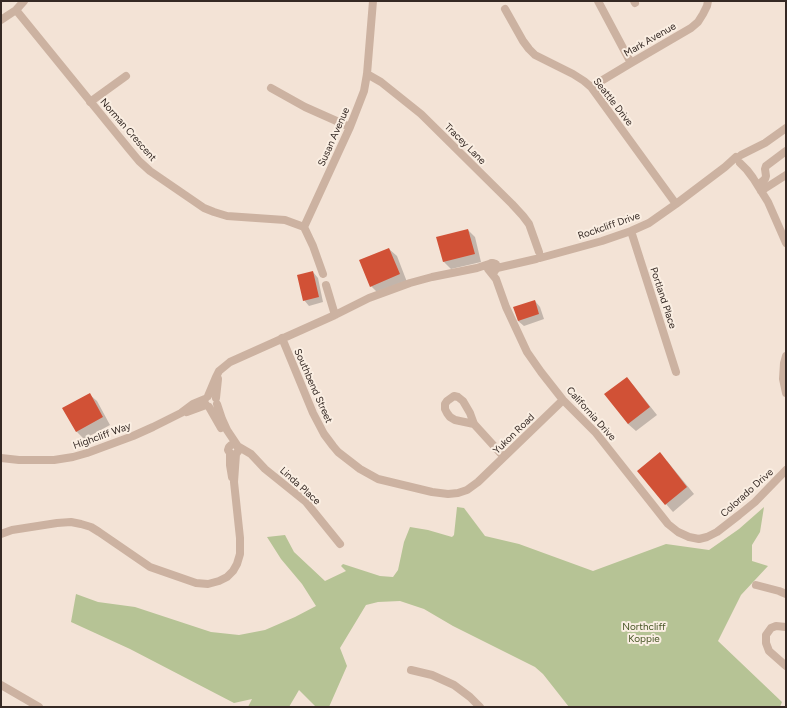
<!DOCTYPE html>
<html>
<head>
<meta charset="utf-8">
<style>
  body { margin:0 }
  #map { position:relative; width:787px; height:708px; overflow:hidden; background:#f3e3d6; font-family:Figtree,sans-serif }
  canvas { display:block }
  .frame { position:absolute; inset:0; border:2px solid #352924; pointer-events:none }
</style>
</head>
<body>
<div id="map">
<canvas width="787" height="708"></canvas>
<div class="frame"></div>
</div>
<script>
const context = document.querySelector('canvas').getContext('2d');
context.lineJoin = 'round';
function paint(path, color) {
  context.fillStyle = color;
  context.fill(path, 'evenodd');
}
function toPath(rows) {
  const path = new Path2D();
  for (const r of rows) {
    path.moveTo(r[0], r[1]);
    for (let i = 2; i < r.length; i += 2) path.lineTo(r[i], r[i + 1]);
  }
  return path;
}
function trace(path, color, width, dash) {
  context.strokeStyle = color;
  context.lineWidth = width;
  context.lineCap = dash ? 'butt' : 'round';
  context.setLineDash(dash || []);
  context.stroke(path);
}
function label(font, color, halo, rows, align = 'center') {
  context.font = font + ' Figtree,sans-serif';
  context.lineWidth = 4;
  context.setLineDash([]);
  context.textBaseline = 'middle';
  context.strokeStyle = halo;
  context.fillStyle = color;
  for (const [text, x, y, turn = 0] of rows) {
    context.save();
    context.translate(x, y);
    context.rotate((+turn || 0) * Math.PI / 180);
    context.textAlign = isNaN(turn) ? turn : align;
    if (halo) context.strokeText(text, 0, 0);
    context.fillText(text, 0, 0);
    context.restore();
  }
}
const green = toPath([
  [457,507,464,508,485,536,519,544,593,571,666,544,709,550,739,529,764,507,760,532,752,545,752,561,768,566,741,595,718,641,782,702,780,707,569,707,543,674,535,667,453,626,424,609,400,601,378,602,366,605,340,648,347,666,329,707,316,707,299,690,289,707,248,707,252,699,234,703,130,649,71,622,76,594,98,602,135,607,211,632,239,635,265,630,295,617,316,606,302,584,281,559,267,537,285,535,294,552,325,581,346,571,341,566,343,564,380,576,393,577,398,570,404,542,410,527,428,530,452,537,454,535]
]);
const shadow = toPath([
  [468,230,475,237,481,262,451,269,444,262,438,237],
  [389,249,397,256,407,282,378,293,371,286],
  [313,272,318,278,323,302,309,306,304,300],
  [535,301,540,307,544,319,524,326,518,321],
  [627,378,634,386,657,415,636,431,628,424,606,395],
  [89,394,97,401,110,425,84,439,77,432,64,408],
  [667,461,694,494,673,512,666,504,639,471]
]);
const building = toPath([
  [468,229,475,254,443,262,436,237],
  [389,248,400,274,370,287,359,260],
  [313,271,319,297,303,301,297,275],
  [535,300,539,314,518,321,513,307],
  [627,377,650,407,628,424,604,394],
  [90,393,103,417,76,432,62,408],
  [660,452,687,487,665,505,637,471]
]);
const minor = toPath([
  [598,1,631,63],
  [634,1,635,3],
  [505,9,523,41,529,49,535,55,573,74,584,81,591,87,676,204],
  [16,10,129,149,139,161,150,171,204,208,214,212,227,216,285,220,304,227],
  [1,20,16,10,24,1],
  [367,74,381,82,421,114,512,204,523,216,529,224,539,252],
  [591,87,631,63,691,28,698,22,703,14,707,6,708,1],
  [271,88,305,107,350,127],
  [90,102,126,76],
  [741,155,765,143,786,128],
  [740,163,747,170,753,178,768,202,786,243],
  [758,185,765,179,766,176,765,169,766,166,786,151],
  [761,191,786,175],
  [304,227,350,127,364,91,367,74,373,1],
  [304,227,313,246,323,274],
  [631,231,676,372],
  [540,258,602,241,631,231,649,223,676,204,725,167,736,157],
  [497,268,536,259],
  [491,272,494,272,496,269,496,264,493,263,491,263,488,265,488,269,496,279,506,307,527,352,541,372,563,400,596,433,668,524,678,532,689,537,699,539,707,537,717,532,739,515,755,502,786,470],
  [326,285,335,315],
  [282,338,313,413,324,434,333,446,338,452,360,469,378,479,432,492,448,494,458,493,467,490,478,482,563,400],
  [786,356,784,363,783,379,786,393],
  [208,396,216,377,219,371,230,362,335,315,369,298,410,283,432,277,477,268,489,264],
  [216,398,218,379],
  [217,404,222,419,227,430,237,445],
  [209,407,221,428],
  [187,412,206,405],
  [474,424,455,420,450,417,447,413,445,409,445,404,447,401,454,396,458,397,463,401,470,413,474,424,504,457],
  [238,448,239,450,236,454,233,455,230,453,228,450,229,447,231,445,234,444,251,454,265,469,306,502,340,544],
  [230,453,230,465,232,477],
  [1,458,19,460,54,460,73,457,87,453,133,436,153,427,181,413,193,404,205,399],
  [1,534,12,530,57,523,71,522,81,524,91,527,99,532,150,567,196,583,208,584,219,581,227,577,233,571,237,564,240,554,240,538,234,482,236,454],
  [756,585,779,591,786,594],
  [786,627,776,626,771,628,766,635,766,643,769,651,786,666],
  [411,670,432,675,454,685,470,697,480,707],
  [1,685,39,707]
]);
const streetNames = [
  ["Mark Avenue",650,40,-30],
  ["Seattle Drive",613,102,52],
  ["Norman Crescent",128,130,49],
  ["Susan Avenue",334,137,-66],
  ["Tracey Lane",465,144,45],
  ["Rockcliff Drive",609,226,-19],
  ["Portland Place",663,298,72],
  ["Southbend Street",313,386,66],
  ["California Drive",591,414,48],
  ["Yukon Road",514,434,-44],
  ["Highcliff Way",102,436,-20],
  ["Linda Place",300,486,42],
  ["Colorado Drive",747,493,-42]
];
const parkNames = [
  ["Northcliff",644,627],
  ["Koppie",644,639]
];
paint(green, '#b6c395');
paint(shadow, '#0003');
paint(building, '#d15136');
trace(minor, '#ccb2a1', 8);
label('10px', '#352924', '#faeee2', streetNames);
label('10px', '#475526', '#faeee2', parkNames);
</script>
</body>
</html>
